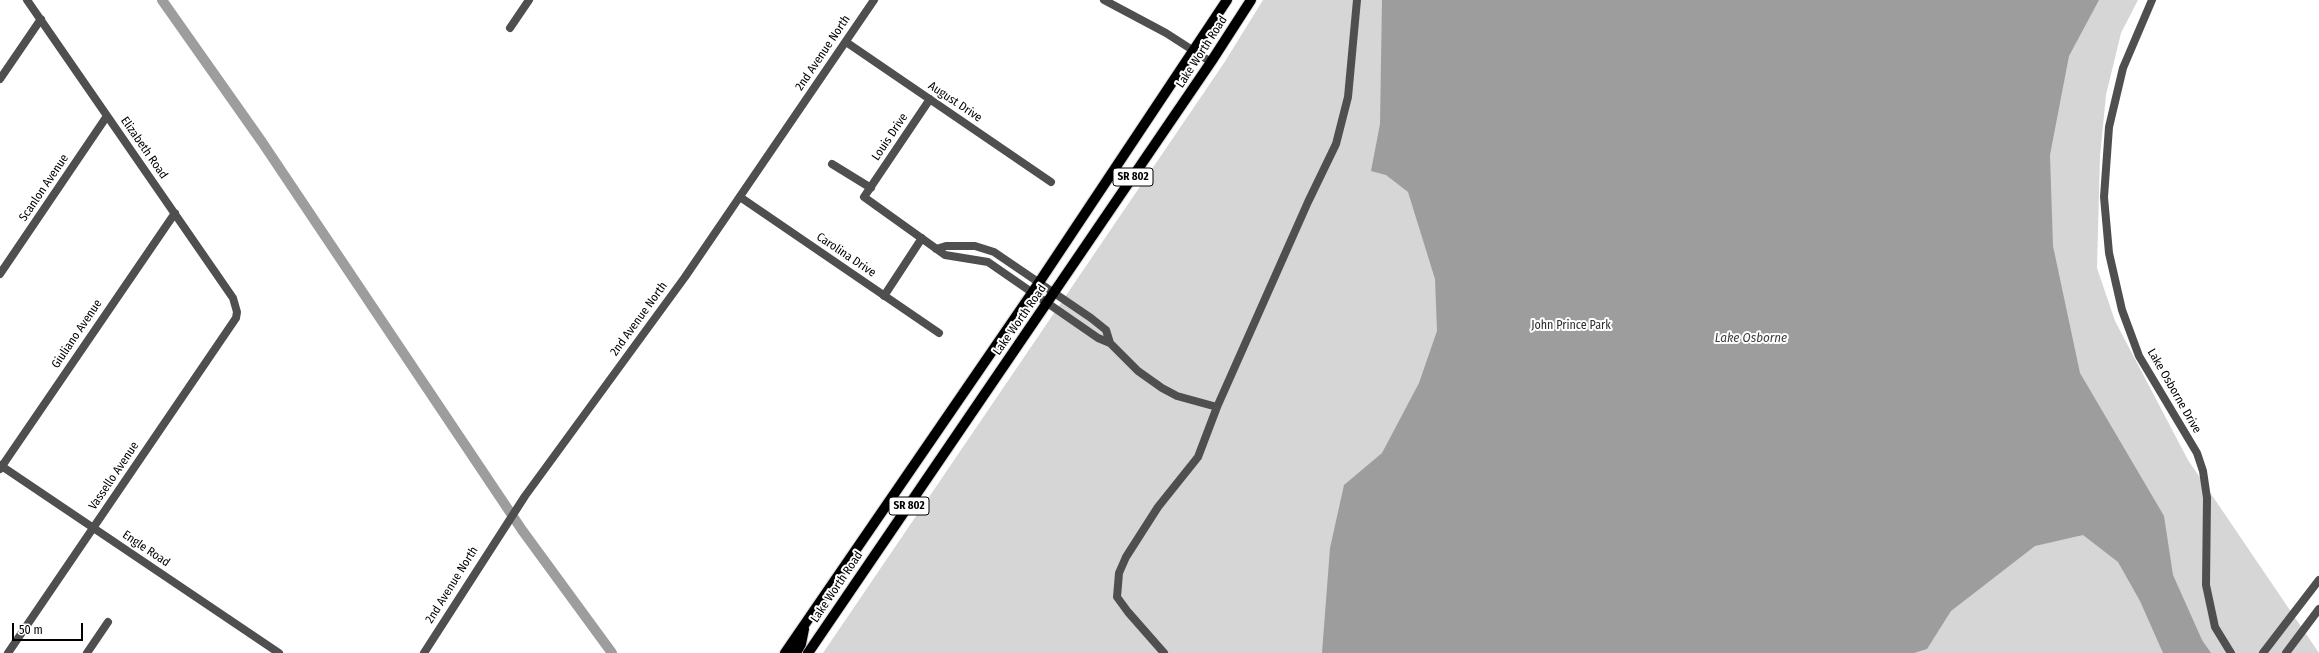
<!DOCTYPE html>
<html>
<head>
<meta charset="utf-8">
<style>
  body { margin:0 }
  #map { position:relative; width:2319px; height:653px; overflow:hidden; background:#fff; font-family:"Fira Sans Condensed",sans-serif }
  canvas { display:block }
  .scale { position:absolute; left:12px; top:623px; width:71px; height:18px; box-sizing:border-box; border:2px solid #000; border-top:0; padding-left:5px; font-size:12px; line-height:14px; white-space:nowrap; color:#000; -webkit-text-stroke:3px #fff; paint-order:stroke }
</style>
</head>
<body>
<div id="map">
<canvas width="2319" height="653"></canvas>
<div class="scale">50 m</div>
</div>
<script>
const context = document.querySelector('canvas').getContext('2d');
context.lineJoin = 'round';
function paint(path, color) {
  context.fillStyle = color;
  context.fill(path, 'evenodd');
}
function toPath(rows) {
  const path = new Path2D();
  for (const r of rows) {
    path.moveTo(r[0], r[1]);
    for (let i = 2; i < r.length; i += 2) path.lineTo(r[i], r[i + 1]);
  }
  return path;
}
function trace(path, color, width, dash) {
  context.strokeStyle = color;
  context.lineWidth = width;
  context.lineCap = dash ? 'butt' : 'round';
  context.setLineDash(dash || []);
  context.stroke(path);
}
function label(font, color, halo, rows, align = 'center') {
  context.font = font + ' "Fira Sans Condensed",sans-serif';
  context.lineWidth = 4;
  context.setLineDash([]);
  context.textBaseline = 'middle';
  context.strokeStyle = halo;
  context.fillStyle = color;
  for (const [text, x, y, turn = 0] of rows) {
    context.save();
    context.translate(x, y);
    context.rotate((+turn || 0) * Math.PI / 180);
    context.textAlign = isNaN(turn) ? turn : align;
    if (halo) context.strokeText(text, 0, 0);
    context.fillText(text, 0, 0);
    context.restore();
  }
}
const green = toPath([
  [1263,0,2138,0,2121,33,2106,95,2100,156,2097,268,2115,321,2188,460,2319,653,823,653,1224,63]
]);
const water = toPath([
  [1382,0,2099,0,2069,56,2050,155,2053,246,2080,373,2164,516,2173,575,2202,640,2211,653,2163,653,2140,601,2118,562,2083,535,2035,546,1951,611,1927,649,1914,653,1322,653,1330,548,1344,485,1382,453,1419,383,1437,331,1435,279,1408,192,1386,175,1371,171,1380,124]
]);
const canal = toPath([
  [162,0,262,142,522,530,612,653]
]);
const minor = toPath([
  [1104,0,1166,33,1211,62],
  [510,28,529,0],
  [846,42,1051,182],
  [0,79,41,19],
  [930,99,864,197,945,255,988,262,1098,338,1110,343,1138,371,1162,388,1177,396,1217,407],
  [832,164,871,188],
  [740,197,939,333],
  [936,249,946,246,975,246,994,252,1091,318,1106,330,1110,343],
  [0,274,107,116],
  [884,296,922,238],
  [0,465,279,653],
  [0,469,175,213],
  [8,653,236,318,237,312,233,298,27,0],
  [87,653,108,622],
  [1164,653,1128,612,1117,597,1119,573,1126,557,1158,507,1198,457,1217,407,1308,202,1336,144,1348,97,1357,0]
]);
const tertiary = toPath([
  [2152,0,2123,68,2109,127,2104,197,2109,253,2122,310,2139,356,2197,453,2203,471,2207,498,2206,585,2215,627,2231,653],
  [424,653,525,496,685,277,874,0],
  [2263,653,2319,580],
  [2286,653,2319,609]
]);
const primary = toPath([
  [785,653,1032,293,1227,0],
  [796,653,801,644,804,629],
  [808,653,1211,62,1251,0]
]);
const shields = [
  [1133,177,40],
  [909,506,40]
];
const shieldNames = [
  ["SR 802",1133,177],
  ["SR 802",909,506]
];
const streetNames = [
  ["Lake Worth Road",1202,52,-57],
  ["2nd Avenue North",823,53,-56],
  ["August Drive",955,102,34],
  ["Louis Drive",890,137,-56],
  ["Elizabeth Road",144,148,55],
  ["Scanlon Avenue",44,188,-56],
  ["Carolina Drive",846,255,34],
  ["2nd Avenue North",639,319,-54],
  ["Lake Worth Road",1020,320,-55],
  ["Giuliano Avenue",77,334,-56],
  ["Lake Osborne Drive",2174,391,60],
  ["Vassello Avenue",114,476,-56],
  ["Engle Road",146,549,34],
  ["2nd Avenue North",452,585,-58],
  ["Lake Worth Road",837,587,-56]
];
const parkNames = [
  ["John Prince Park",1571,326]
];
const waterNames = [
  ["Lake Osborne",1751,338]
];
paint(green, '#d6d6d6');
paint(water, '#9d9d9d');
trace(canal, '#9d9d9d', 10);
trace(primary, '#dbdbdb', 12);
trace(minor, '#4f4f4f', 8);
trace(tertiary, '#4f4f4f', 8);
trace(primary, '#000', 10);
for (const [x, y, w] of shields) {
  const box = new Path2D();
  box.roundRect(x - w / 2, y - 9, w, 18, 3);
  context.fillStyle = '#fff';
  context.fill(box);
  trace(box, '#000', 1);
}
label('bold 11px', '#000', null, shieldNames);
label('12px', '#000', '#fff', streetNames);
label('12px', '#2d2d2d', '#fff', parkNames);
label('italic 13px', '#3e3e3e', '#fff', waterNames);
</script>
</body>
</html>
